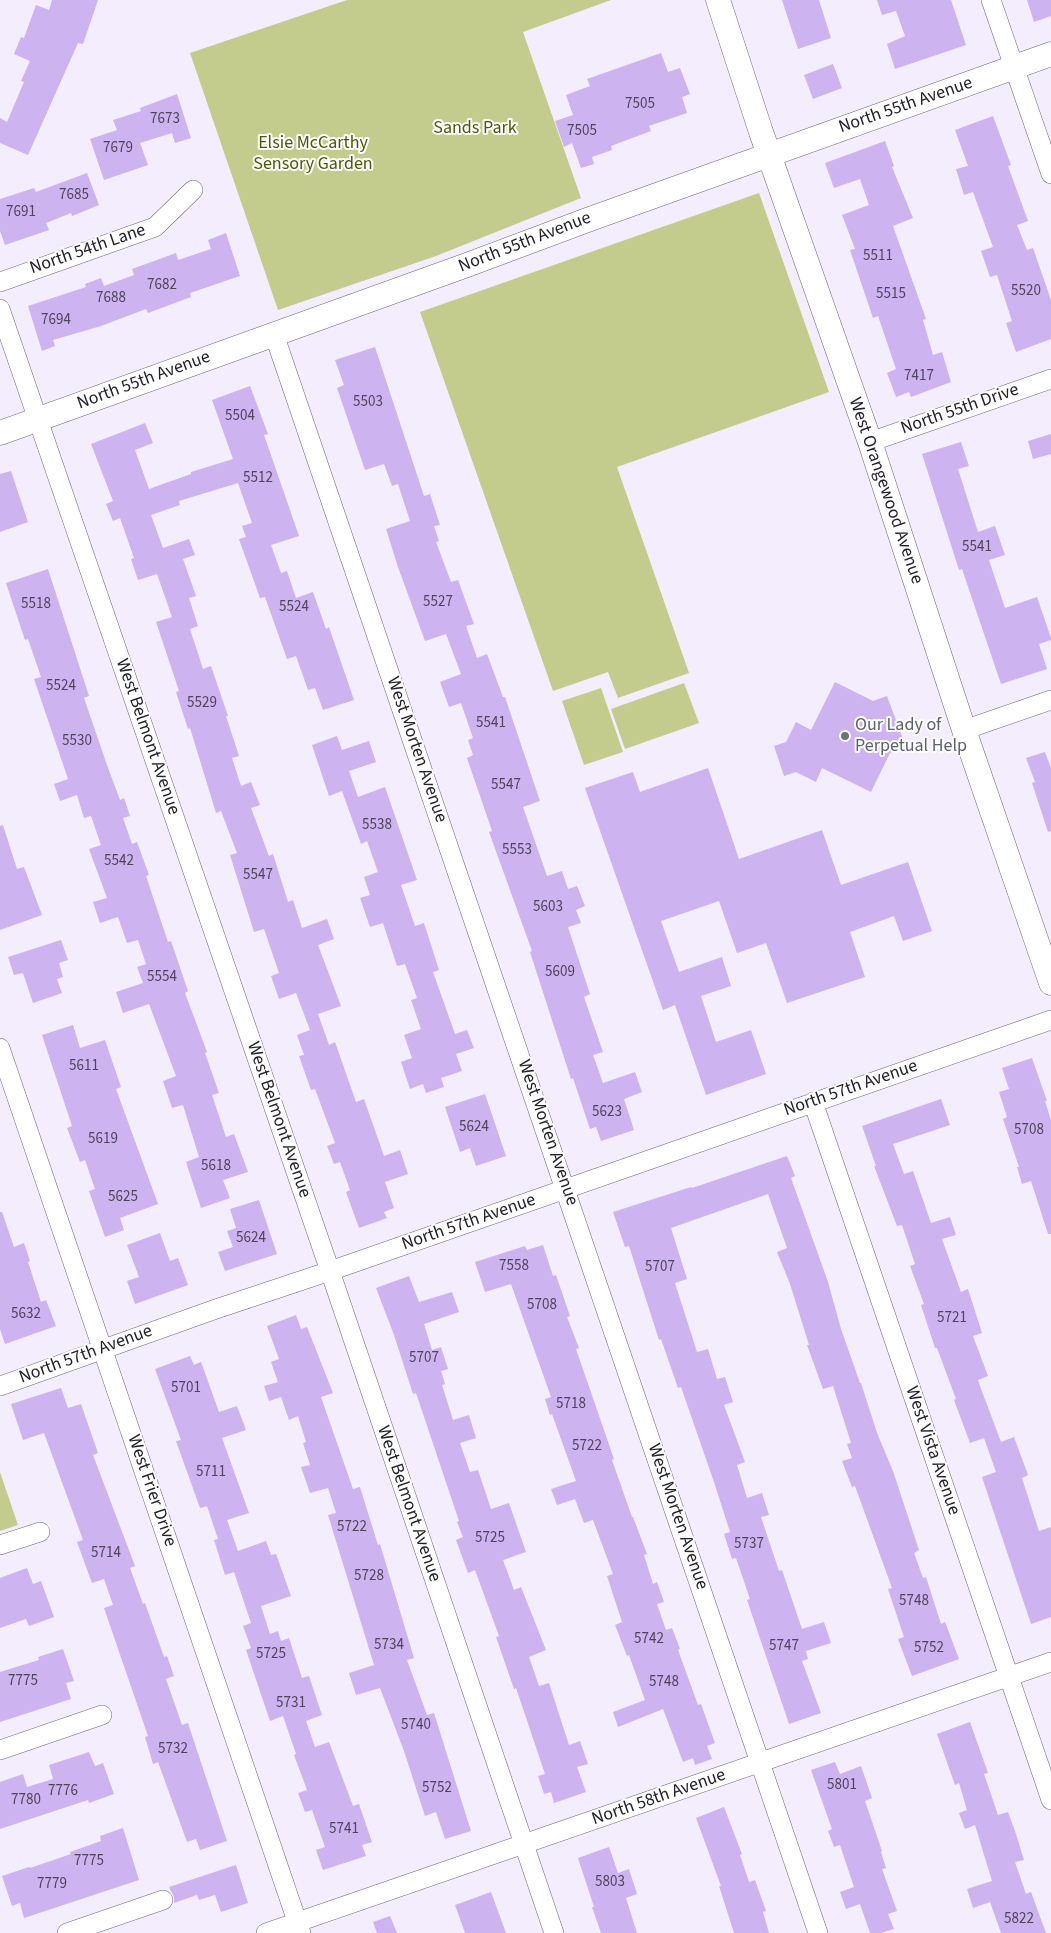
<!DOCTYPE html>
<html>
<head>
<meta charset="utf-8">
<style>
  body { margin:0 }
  canvas { display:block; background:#f3edfd }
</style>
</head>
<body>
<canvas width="1051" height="1933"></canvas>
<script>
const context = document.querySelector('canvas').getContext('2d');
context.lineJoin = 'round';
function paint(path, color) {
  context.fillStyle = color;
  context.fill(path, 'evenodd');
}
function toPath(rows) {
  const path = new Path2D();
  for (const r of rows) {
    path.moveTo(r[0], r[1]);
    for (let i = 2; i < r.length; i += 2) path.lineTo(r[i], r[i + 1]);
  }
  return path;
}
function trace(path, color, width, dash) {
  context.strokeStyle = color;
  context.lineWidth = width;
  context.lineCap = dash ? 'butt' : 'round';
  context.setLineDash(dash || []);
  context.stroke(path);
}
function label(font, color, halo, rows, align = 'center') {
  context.font = font + ' "Source Sans 3",sans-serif';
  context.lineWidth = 4;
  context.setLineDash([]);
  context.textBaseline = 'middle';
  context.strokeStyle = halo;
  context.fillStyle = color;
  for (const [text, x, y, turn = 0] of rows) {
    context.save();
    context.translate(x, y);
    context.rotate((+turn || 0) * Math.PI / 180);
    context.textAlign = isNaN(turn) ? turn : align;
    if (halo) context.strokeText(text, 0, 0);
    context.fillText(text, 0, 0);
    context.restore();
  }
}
const green = toPath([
  [347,0,611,0,523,32,581,198,436,256,278,310,190,53],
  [759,193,829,392,617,467,689,673,618,698,608,672,553,691,420,312],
  [684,683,699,723,625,749,611,709],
  [601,688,623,752,584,765,562,701],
  [0,1472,18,1525,0,1531]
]);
const building = toPath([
  [52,0,98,0,83,44,78,43,28,155,0,143,0,118,7,122,24,82,21,81,30,61,14,54,21,37,24,38,36,5,49,10],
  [782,0,819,0,831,38,798,49],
  [877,0,951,0,966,45,895,69,887,44,905,36,896,11,882,15],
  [1027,0,1051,0,1051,16,1034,22],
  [661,53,668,72,680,68,690,94,682,97,687,113,649,126,651,131,611,146,612,150,592,157,594,164,581,168,572,143,564,147,555,121,573,115,566,95,590,86,587,79],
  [833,64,842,88,813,99,804,75],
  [177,94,191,138,175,143,172,133,140,143,148,165,104,180,90,139,117,130,113,120,141,111,140,108],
  [993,116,1011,165,1008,166,1028,221,1017,225,1027,250,1033,248,1051,300,1051,339,1016,352,1006,323,1012,321,997,275,990,277,981,251,993,247,973,192,964,195,956,169,968,166,955,130],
  [885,141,894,166,892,167,913,218,893,226,926,319,923,320,933,355,942,352,951,382,911,397,909,392,896,397,887,373,896,369,878,316,873,318,850,250,855,249,842,215,869,205,860,179,834,188,825,163],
  [87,173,99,205,72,216,71,213,46,223,49,230,5,245,0,231,0,199,34,188,36,192],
  [226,233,240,276,190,293,191,297,148,313,146,309,101,326,53,340,55,346,42,351,28,306,86,287,85,284,101,278,104,286,134,275,132,269,176,253,178,260,211,249,208,240],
  [375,347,424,496,430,494,440,525,434,526,439,541,436,542,451,582,458,580,474,624,466,626,477,658,487,654,503,697,505,697,540,801,523,807,547,876,562,871,568,889,577,886,585,906,576,910,581,923,568,927,590,994,584,997,603,1052,593,1055,603,1083,635,1072,642,1092,624,1099,634,1130,601,1141,596,1127,590,1129,573,1078,571,1079,530,952,532,951,489,832,492,831,467,758,473,755,468,740,473,738,461,703,449,707,440,682,461,674,446,634,425,641,398,567,386,529,410,521,398,484,392,486,384,464,365,470,337,388,344,385,335,360],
  [250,386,268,434,264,435,299,536,271,545,281,573,287,571,296,598,313,592,326,629,329,627,354,700,323,710,315,688,308,690,296,656,287,659,265,597,260,598,239,539,246,537,242,526,252,523,238,483,179,501,180,505,151,515,163,548,189,539,195,555,183,559,196,596,189,598,198,626,190,629,203,669,211,666,228,716,226,716,239,756,232,758,241,786,251,782,260,805,251,808,269,856,273,854,288,902,293,900,302,928,327,919,334,939,318,945,341,1006,318,1014,329,1045,335,1042,356,1102,364,1099,384,1156,400,1150,408,1174,385,1182,394,1208,384,1212,387,1218,359,1228,346,1192,350,1190,340,1162,334,1164,327,1146,335,1143,315,1089,311,1090,299,1056,304,1055,297,1035,310,1030,296,993,279,999,271,976,279,973,264,929,254,932,230,855,237,853,221,811,216,813,190,728,188,729,176,692,179,691,156,622,172,617,157,574,138,580,131,559,134,558,120,518,113,521,106,504,113,501,91,444,145,423,153,443,135,450,149,489,191,474,191,472,233,459,212,400],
  [1051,434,1051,454,1033,459,1028,441],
  [961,442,969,466,958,469,978,532,995,526,1005,555,989,560,1005,608,1037,597,1051,638,1051,640,1039,644,1047,669,1001,684,962,569,959,570,922,454],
  [11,471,28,522,0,532,0,474],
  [48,569,89,696,84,698,107,765,120,800,124,798,130,816,123,818,132,844,137,842,149,875,146,876,168,942,171,941,188,991,185,993,207,1052,205,1053,219,1093,212,1095,226,1137,234,1134,248,1172,223,1180,230,1198,201,1208,186,1162,199,1157,183,1105,172,1108,163,1081,176,1076,149,1004,123,1013,116,992,143,983,137,967,146,964,138,940,127,943,118,917,100,923,93,902,107,898,89,849,101,845,91,816,84,818,77,795,60,801,54,784,68,779,34,679,41,677,28,639,25,640,6,583],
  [835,682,873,701,887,696,906,747,890,753,871,792,822,768,816,782,796,772,784,776,774,746,786,742,796,722,811,730],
  [337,736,342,750,369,741,376,762,349,771,358,797,385,787,417,880,401,885,415,926,424,923,439,970,433,972,455,1034,467,1030,474,1048,456,1054,462,1071,441,1078,444,1087,426,1093,423,1084,410,1089,401,1062,412,1058,404,1035,421,1029,411,1000,417,998,405,964,397,966,383,923,370,927,360,898,370,895,364,877,378,872,367,841,361,844,342,791,329,796,312,745],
  [1045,752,1051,768,1051,831,1048,832,1032,783,1035,782,1026,758],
  [708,768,739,859,822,830,841,885,908,862,932,931,903,941,894,916,850,932,865,977,787,1003,766,943,737,953,719,901,661,921,679,972,722,957,731,986,701,996,716,1042,751,1030,766,1074,706,1095,675,1005,663,1010,585,788,633,772,640,792],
  [3,825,17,869,24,867,42,915,0,930,0,826],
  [61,940,68,960,59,963,63,977,57,979,62,993,33,1003,23,973,14,975,8,957],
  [73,1025,80,1048,105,1040,121,1087,116,1089,158,1204,120,1218,124,1230,105,1237,89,1191,95,1189,85,1160,80,1162,67,1128,72,1126,42,1035],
  [1032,1058,1047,1101,1045,1101,1051,1120,1051,1234,1048,1234,1031,1181,1022,1184,1017,1167,1019,1167,1003,1119,1007,1117,999,1092,1009,1089,1002,1068],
  [485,1094,506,1156,476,1166,470,1148,460,1152,445,1107],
  [941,1099,950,1125,893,1144,904,1174,913,1171,931,1223,950,1217,956,1235,942,1239,961,1292,968,1289,982,1333,973,1336,988,1376,978,1380,980,1386,1001,1442,1014,1437,1028,1475,1022,1478,1039,1531,1051,1527,1051,1617,1031,1624,982,1477,996,1472,984,1438,970,1443,954,1400,956,1399,937,1348,935,1348,921,1305,924,1304,910,1266,915,1264,902,1225,897,1226,874,1166,876,1166,862,1126],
  [787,1156,795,1176,791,1178,828,1282,841,1329,860,1383,861,1383,877,1433,893,1471,919,1550,914,1553,923,1578,926,1577,941,1624,945,1622,959,1659,912,1676,898,1639,904,1637,888,1589,892,1588,855,1486,852,1487,842,1461,852,1458,847,1444,851,1443,833,1386,823,1389,807,1345,809,1345,790,1284,777,1252,787,1248,768,1194,671,1228,687,1279,675,1283,697,1352,708,1349,717,1379,725,1377,733,1402,724,1405,745,1462,737,1465,747,1498,762,1493,769,1515,761,1517,779,1571,782,1570,802,1629,824,1622,831,1643,806,1651,808,1659,802,1661,821,1713,789,1724,747,1600,750,1599,736,1558,732,1559,724,1534,730,1532,714,1482,681,1387,678,1388,661,1339,659,1340,629,1246,625,1247,613,1212,691,1187,692,1188],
  [259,1200,277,1254,225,1271,218,1252,233,1247,227,1231,236,1228,230,1209],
  [0,1212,2,1212,14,1247,24,1243,30,1261,28,1262,41,1302,46,1300,56,1326,5,1344,0,1329],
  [160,1233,170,1261,178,1258,188,1285,135,1304,127,1281,139,1277,127,1245],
  [543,1245,553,1276,556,1275,570,1316,567,1317,579,1348,576,1349,614,1459,612,1460,632,1517,633,1517,647,1554,644,1555,653,1584,657,1582,664,1602,657,1604,666,1630,672,1628,680,1649,678,1650,698,1705,701,1704,715,1743,707,1746,712,1759,695,1765,693,1758,683,1762,663,1709,618,1727,613,1712,645,1700,629,1655,627,1656,615,1625,622,1622,607,1576,613,1574,593,1520,584,1523,575,1499,557,1505,551,1489,576,1481,552,1414,550,1415,545,1399,551,1397,511,1284,485,1292,475,1262,525,1246,527,1250],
  [409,1276,419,1302,452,1292,459,1312,424,1324,432,1350,441,1347,448,1369,441,1371,445,1384,442,1385,453,1420,469,1415,476,1438,460,1443,470,1472,478,1470,491,1509,509,1503,526,1552,503,1560,514,1590,521,1587,546,1650,529,1657,539,1686,549,1683,569,1745,580,1741,588,1764,577,1767,586,1792,554,1803,551,1792,544,1794,538,1776,545,1774,516,1688,514,1689,496,1637,499,1636,475,1570,468,1573,456,1540,463,1537,457,1522,459,1521,416,1393,413,1394,394,1335,376,1288],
  [296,1315,301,1329,307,1327,333,1393,321,1397,353,1489,360,1487,378,1545,380,1544,414,1658,407,1660,427,1715,434,1713,471,1831,445,1839,436,1812,425,1816,404,1751,380,1688,356,1695,349,1673,374,1665,328,1515,336,1513,328,1488,310,1493,301,1467,310,1465,303,1443,306,1442,298,1416,289,1420,281,1397,269,1401,264,1386,278,1382,271,1362,279,1359,267,1326],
  [190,1356,194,1365,201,1362,219,1412,237,1406,246,1430,222,1438,249,1513,227,1520,238,1551,266,1541,271,1555,276,1554,291,1596,261,1606,270,1634,278,1631,281,1641,289,1638,302,1678,309,1676,322,1715,306,1721,315,1747,329,1742,353,1806,359,1804,372,1842,362,1845,366,1856,323,1870,316,1850,325,1847,312,1810,305,1812,298,1793,307,1790,294,1755,296,1754,283,1716,270,1721,246,1650,251,1648,243,1626,251,1623,234,1572,225,1575,214,1540,218,1539,207,1506,200,1508,176,1441,181,1440,155,1369],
  [61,1388,68,1408,81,1404,98,1453,93,1455,135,1566,130,1568,143,1604,145,1603,164,1657,167,1656,174,1676,166,1679,182,1725,188,1723,227,1841,200,1850,196,1839,187,1842,158,1762,153,1764,145,1737,148,1736,104,1608,113,1605,104,1579,92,1583,77,1542,83,1540,44,1433,23,1440,11,1404],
  [27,1568,33,1584,41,1581,54,1617,29,1626,26,1619,0,1628,0,1578],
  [63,1649,74,1681,66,1683,71,1699,0,1722,0,1672,39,1660,38,1657],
  [970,1722,988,1773,984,1774,998,1815,1008,1812,1016,1834,1024,1860,1015,1862,1026,1894,1031,1892,1046,1933,1001,1933,990,1902,973,1908,967,1889,992,1881,975,1825,965,1829,959,1813,967,1810,959,1783,955,1785,937,1734],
  [89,1752,95,1766,103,1763,114,1794,89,1803,88,1800,0,1829,0,1782,23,1774,27,1787,53,1779,49,1765],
  [835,1762,840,1774,861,1766,872,1798,865,1801,882,1851,881,1852,886,1868,882,1869,897,1911,888,1914,894,1929,881,1933,870,1933,860,1904,846,1909,840,1892,854,1887,840,1845,834,1847,828,1831,832,1829,811,1770],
  [724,1807,742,1854,740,1855,749,1882,755,1880,766,1911,763,1912,769,1933,734,1933,719,1886,721,1886,696,1818],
  [123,1828,139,1880,24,1918,20,1903,12,1906,2,1876,29,1867,30,1868,71,1854,70,1852,101,1841,100,1836],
  [609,1847,618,1873,629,1869,637,1894,626,1898,637,1933,601,1933,592,1907,594,1907,578,1858],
  [236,1865,248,1903,221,1912,215,1895,199,1900,197,1895,174,1903,174,1897,169,1887],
  [491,1892,506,1933,465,1933,455,1905],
  [390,1916,397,1933,377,1933,373,1922]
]);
const minor = toPath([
  [991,0,1051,174],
  [0,282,155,227,193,190],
  [0,309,330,1271,554,1933],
  [274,334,818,1933],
  [870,442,1051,379],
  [964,730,1051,700],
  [0,1048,301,1933],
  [813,1102,1051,1800],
  [0,1386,216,1309,330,1271,1051,1020],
  [0,1545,40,1532],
  [0,1750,102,1715],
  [67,1933,163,1900],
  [266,1933,1051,1662]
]);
const tertiary = toPath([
  [718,0,761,132,870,442,964,730,1051,983],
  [0,433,467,265,590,219,1051,54]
]);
const markers = [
  [845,736,5,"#6b7280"]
];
const numberNames = [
  ["7505",640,105],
  ["7673",165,120],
  ["7505",582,132],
  ["7679",118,149],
  ["7685",74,196],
  ["7691",21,213],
  ["5511",878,257],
  ["7682",162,286],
  ["5520",1026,292],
  ["5515",891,295],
  ["7688",111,299],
  ["7694",56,321],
  ["7417",919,377],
  ["5503",368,403],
  ["5504",240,417],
  ["5512",258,479],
  ["5541",977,548],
  ["5527",438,603],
  ["5518",36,605],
  ["5524",294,608],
  ["5524",61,687],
  ["5529",202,704],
  ["5541",491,724],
  ["5530",77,742],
  ["5547",506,786],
  ["5538",377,826],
  ["5553",517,851],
  ["5542",119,862],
  ["5547",258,876],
  ["5603",548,908],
  ["5609",560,973],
  ["5554",162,978],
  ["5611",84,1067],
  ["5623",607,1113],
  ["5624",474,1128],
  ["5708",1029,1131],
  ["5619",103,1140],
  ["5618",216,1167],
  ["5625",123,1198],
  ["5624",251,1239],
  ["7558",514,1267],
  ["5707",660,1268],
  ["5708",542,1306],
  ["5632",26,1315],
  ["5721",952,1319],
  ["5707",424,1359],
  ["5701",186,1389],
  ["5718",571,1405],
  ["5722",587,1447],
  ["5711",211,1473],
  ["5722",352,1528],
  ["5725",490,1539],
  ["5737",749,1545],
  ["5714",106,1554],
  ["5728",369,1577],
  ["5748",914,1602],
  ["5742",649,1640],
  ["5734",389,1646],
  ["5747",784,1647],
  ["5752",929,1649],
  ["5725",271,1655],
  ["7775",23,1682],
  ["5748",664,1683],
  ["5731",291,1704],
  ["5740",416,1726],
  ["5732",173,1750],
  ["5801",842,1786],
  ["5752",437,1789],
  ["7776",63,1792],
  ["7780",26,1801],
  ["5741",344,1830],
  ["7775",89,1862],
  ["5803",610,1883],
  ["7779",52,1885],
  ["5822",1019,1920]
];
const streetNames = [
  ["North 55th Avenue",906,106,-19],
  ["North 55th Avenue",525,243,-21],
  ["North 54th Lane",88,250,-19],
  ["North 55th Avenue",144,381,-20],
  ["North 55th Drive",960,410,-19],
  ["West Orangewood Avenue",885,491,71],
  ["West Belmont Avenue",147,737,71],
  ["West Morten Avenue",416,750,71],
  ["North 57th Avenue",851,1089,-19],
  ["West Belmont Avenue",278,1120,71],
  ["West Morten Avenue",547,1133,71],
  ["North 57th Avenue",469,1223,-19],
  ["North 57th Avenue",86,1355,-20],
  ["West Vista Avenue",932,1451,71],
  ["West Frier Drive",151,1491,71],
  ["West Belmont Avenue",408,1504,71],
  ["West Morten Avenue",677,1517,71],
  ["North 58th Avenue",659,1798,-19]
];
const parkNames = [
  ["Sands Park",475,129],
  ["Elsie McCarthy",313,144],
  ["Sensory Garden",313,165]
];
const worshipNames = [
  ["Our Lady of",855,726],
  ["Perpetual Help",855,747]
];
paint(green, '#c3cc8d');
paint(building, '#cdb3f0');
trace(minor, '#70667d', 20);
trace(tertiary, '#70667d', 25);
trace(minor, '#fff', 19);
trace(tertiary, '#fff', 24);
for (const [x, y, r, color] of markers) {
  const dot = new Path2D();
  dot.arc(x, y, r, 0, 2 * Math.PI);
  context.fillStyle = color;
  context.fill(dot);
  trace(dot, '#fdfdfd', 2);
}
label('15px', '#4e455b', null, numberNames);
label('18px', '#242029', '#fdfdfd', streetNames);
label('18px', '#505708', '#fdfdfd', parkNames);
label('18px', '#5b616d', '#fdfdfd', worshipNames, 'left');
</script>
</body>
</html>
